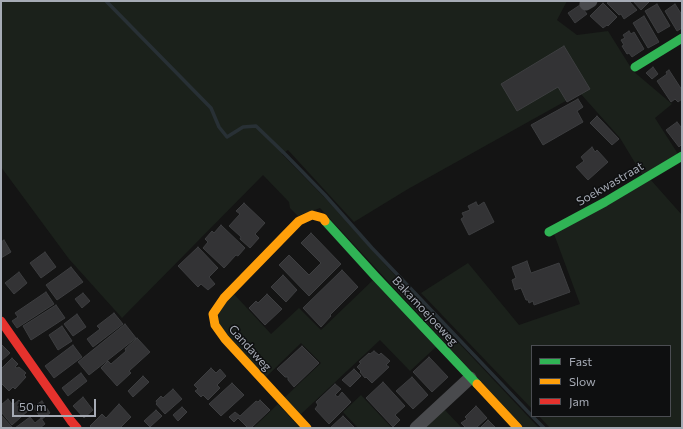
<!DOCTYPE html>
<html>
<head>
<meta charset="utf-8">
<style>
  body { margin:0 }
  #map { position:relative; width:683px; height:429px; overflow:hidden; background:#141414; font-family:Commissioner,sans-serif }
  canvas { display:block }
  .frame { position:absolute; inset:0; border:2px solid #a6abb5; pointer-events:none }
  .legend { position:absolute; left:531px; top:345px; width:140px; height:72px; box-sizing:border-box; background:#0e0f10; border:1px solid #4b4d52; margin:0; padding:5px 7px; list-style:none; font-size:12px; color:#a6abb5 }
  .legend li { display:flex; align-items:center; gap:8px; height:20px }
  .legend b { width:20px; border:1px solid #4b4d52 }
  .scale { position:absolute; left:12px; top:399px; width:84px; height:18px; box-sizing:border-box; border:2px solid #a6abb5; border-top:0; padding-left:5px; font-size:12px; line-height:14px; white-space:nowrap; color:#a6abb5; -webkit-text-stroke:3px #0e0f10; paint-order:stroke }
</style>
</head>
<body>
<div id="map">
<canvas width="683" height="429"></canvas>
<div class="frame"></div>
<ul class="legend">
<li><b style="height:5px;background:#30b455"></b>Fast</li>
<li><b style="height:5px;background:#ff9f0a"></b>Slow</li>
<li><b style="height:5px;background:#e5322d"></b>Jam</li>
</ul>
<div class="scale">50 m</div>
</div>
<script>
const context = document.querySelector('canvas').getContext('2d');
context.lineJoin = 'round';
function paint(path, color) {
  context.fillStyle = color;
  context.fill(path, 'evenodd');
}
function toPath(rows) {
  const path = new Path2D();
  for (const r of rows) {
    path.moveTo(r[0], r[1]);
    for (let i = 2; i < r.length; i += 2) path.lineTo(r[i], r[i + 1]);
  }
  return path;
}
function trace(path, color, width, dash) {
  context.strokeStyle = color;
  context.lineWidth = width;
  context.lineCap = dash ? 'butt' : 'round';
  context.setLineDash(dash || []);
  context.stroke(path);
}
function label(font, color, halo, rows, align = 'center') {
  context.font = font + ' Commissioner,sans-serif';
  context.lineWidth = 3;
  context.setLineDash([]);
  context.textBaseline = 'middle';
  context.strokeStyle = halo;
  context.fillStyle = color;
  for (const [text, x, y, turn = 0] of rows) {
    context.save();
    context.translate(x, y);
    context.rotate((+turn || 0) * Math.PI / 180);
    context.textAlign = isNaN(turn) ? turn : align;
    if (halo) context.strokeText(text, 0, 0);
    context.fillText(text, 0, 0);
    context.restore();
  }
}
const green = toPath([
  [1,1,567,1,557,20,577,35,608,31,633,71,672,104,655,118,678,154,643,176,620,138,580,93,408,189,354,222,288,150,282,154,328,201,391,271,539,428,524,428,320,208,298,216,290,208,289,202,263,175,122,318,69,259,1,167],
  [650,179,682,215,682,428,550,428,539,416,670,416,670,346,532,346,532,409,421,293,468,263,519,325,580,304,554,234],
  [373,280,437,346,410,371,380,340,299,416,284,398,321,363,301,343,265,378,219,328,218,313,233,293,271,334,299,308,321,330],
  [361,395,392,428,358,428,343,412],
  [278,404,300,428,253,428],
  [444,409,462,428,424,428]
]);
const stream = toPath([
  [106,1,211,108,219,127,227,137,243,127,256,126,285,154,325,195,372,248,532,416],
  [532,416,544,428]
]);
const building = toPath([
  [610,1,629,1,637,10,624,19,621,14,619,15,607,3,610,1],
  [633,1,650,1,641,10,633,1],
  [603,3,617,17,608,26,607,25,603,28,590,16,603,3],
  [657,4,670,26,658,33,645,11,657,4],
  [675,4,682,15,682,28,677,31,665,11,675,4],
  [580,5,587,14,575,23,568,13,580,5],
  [644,16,659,42,648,48,633,23,644,16],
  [629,31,631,34,634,32,644,49,632,57,629,53,627,54,622,46,624,45,621,40,625,38,623,35,629,31],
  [564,46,590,89,567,102,558,87,517,111,501,84,564,46],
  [653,67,658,74,652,79,646,73,653,67],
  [669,70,682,90,682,99,678,102,675,99,671,102,657,81,667,74,666,72,669,70],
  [578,99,583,107,577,111,583,122,543,145,531,125,578,99],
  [597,116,619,139,612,145,590,123,597,116],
  [677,122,681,127,682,126,682,144,679,147,666,130,677,122],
  [592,147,595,152,597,150,608,162,588,180,576,167,584,161,581,157,592,147],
  [476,202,478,206,484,202,494,222,469,235,461,219,464,217,462,213,470,210,468,206,476,202],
  [244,203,265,223,255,234,259,238,250,248,240,239,241,237,229,226,240,214,236,211,244,203],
  [221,225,245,248,238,256,236,255,224,268,203,248,208,242,205,239,212,231,214,233,221,225],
  [311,233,341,264,309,296,279,265,289,255,309,275,321,263,301,243,311,233],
  [4,240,11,252,1,258,1,242,4,240],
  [198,247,218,268,209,277,215,284,208,290,201,284,198,287,178,266,198,247],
  [45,252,56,267,41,278,30,263,45,252],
  [527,261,531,273,559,263,570,292,534,305,533,301,529,303,528,300,526,300,521,288,515,290,512,280,516,278,512,267,527,261],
  [71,267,83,282,57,300,46,285,71,267],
  [342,270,358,287,330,315,331,316,321,327,303,308,342,270],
  [19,272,27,283,14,294,5,283,19,272],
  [283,275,297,290,286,302,271,287,283,275],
  [46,292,54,304,17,328,12,321,18,317,15,313,46,292],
  [83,293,90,301,82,308,75,299,83,293],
  [267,294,282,309,265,325,249,308,256,301,258,303,267,294],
  [56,305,65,318,31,340,23,326,56,305],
  [114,313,123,324,93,347,87,339,100,329,97,326,114,313],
  [77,314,86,327,73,336,64,324,77,314],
  [125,324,136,338,89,375,78,362,125,324],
  [62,326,72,341,58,350,49,335,62,326],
  [137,338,150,352,129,371,131,373,117,386,101,368,108,361,111,364,126,351,125,349,137,338],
  [1,344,10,353,1,361,1,344],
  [73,345,82,357,54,378,45,366,73,345],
  [302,346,319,363,294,387,288,380,288,377,285,377,277,369,302,346],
  [374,351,379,355,381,353,390,361,386,365,389,367,372,383,366,377,365,378,360,372,361,371,357,367,361,363,359,362,369,353,370,354,374,351],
  [429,357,448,377,432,392,413,372,429,357],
  [12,358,18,364,15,367,17,368,19,367,26,373,24,375,26,377,15,389,13,387,9,391,1,383,1,369,12,358],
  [211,368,216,373,220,369,226,376,217,385,220,388,208,400,203,395,201,397,195,391,198,389,194,385,211,368],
  [354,369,361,376,350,387,342,380,354,369],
  [81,373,87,381,68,396,62,388,81,373],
  [143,376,149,382,133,397,128,391,143,376],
  [412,377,428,395,413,409,396,391,412,377],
  [383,382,405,406,395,415,400,420,393,427,366,398,383,382],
  [232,383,244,395,221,416,209,404,232,383],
  [335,384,341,389,335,395,338,397,342,392,351,402,329,424,315,409,318,405,316,402,335,384],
  [173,389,182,399,165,414,156,404,157,403,156,401,161,396,163,398,173,389],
  [83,397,93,410,84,418,73,406,83,397],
  [8,399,13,405,19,400,29,410,12,425,1,412,1,405,8,399],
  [260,400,270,410,251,428,248,428,238,418,234,422,229,417,235,412,240,416,256,401,258,402,260,400],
  [42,401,50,413,42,419,33,407,42,401],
  [119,404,131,417,120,428,100,428,99,427,98,428,92,428,90,426,102,414,106,418,119,404],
  [476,406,487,418,476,428,466,428,461,423,467,419,465,417,476,406],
  [182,407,187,412,178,421,173,415,182,407],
  [156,410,162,416,150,427,144,421,156,410],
  [1,415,13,428,1,428,1,415],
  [343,416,355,428,330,428,343,416],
  [30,417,35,423,41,418,45,424,40,428,15,428,30,417],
  [488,420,496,428,480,428,488,420]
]);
const street = toPath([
  [586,4,591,1],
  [416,428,470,378]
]);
const fast = toPath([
  [635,67,682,38],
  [325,221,375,276,477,384],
  [549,232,605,202,682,156]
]);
const slow = toPath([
  [477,384,518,428],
  [307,428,225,339,215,325,213,314,224,298,299,221,312,215,323,218,325,221]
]);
const jam = toPath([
  [1,321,71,421,77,428]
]);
const streetNames = [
  ["Soekwastraat",610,184,-30],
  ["Bakamoejoeweg",425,311,47],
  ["Gandaweg",250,348,48]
];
paint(green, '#1b211b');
trace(stream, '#283035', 3.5);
paint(building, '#333335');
trace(building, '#3d3e40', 1);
trace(street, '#494a4d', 13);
trace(fast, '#30b455', 9);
trace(slow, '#ff9f0a', 9);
trace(jam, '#e5322d', 9);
label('12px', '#a6abb5', '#0e0f10', streetNames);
</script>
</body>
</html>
